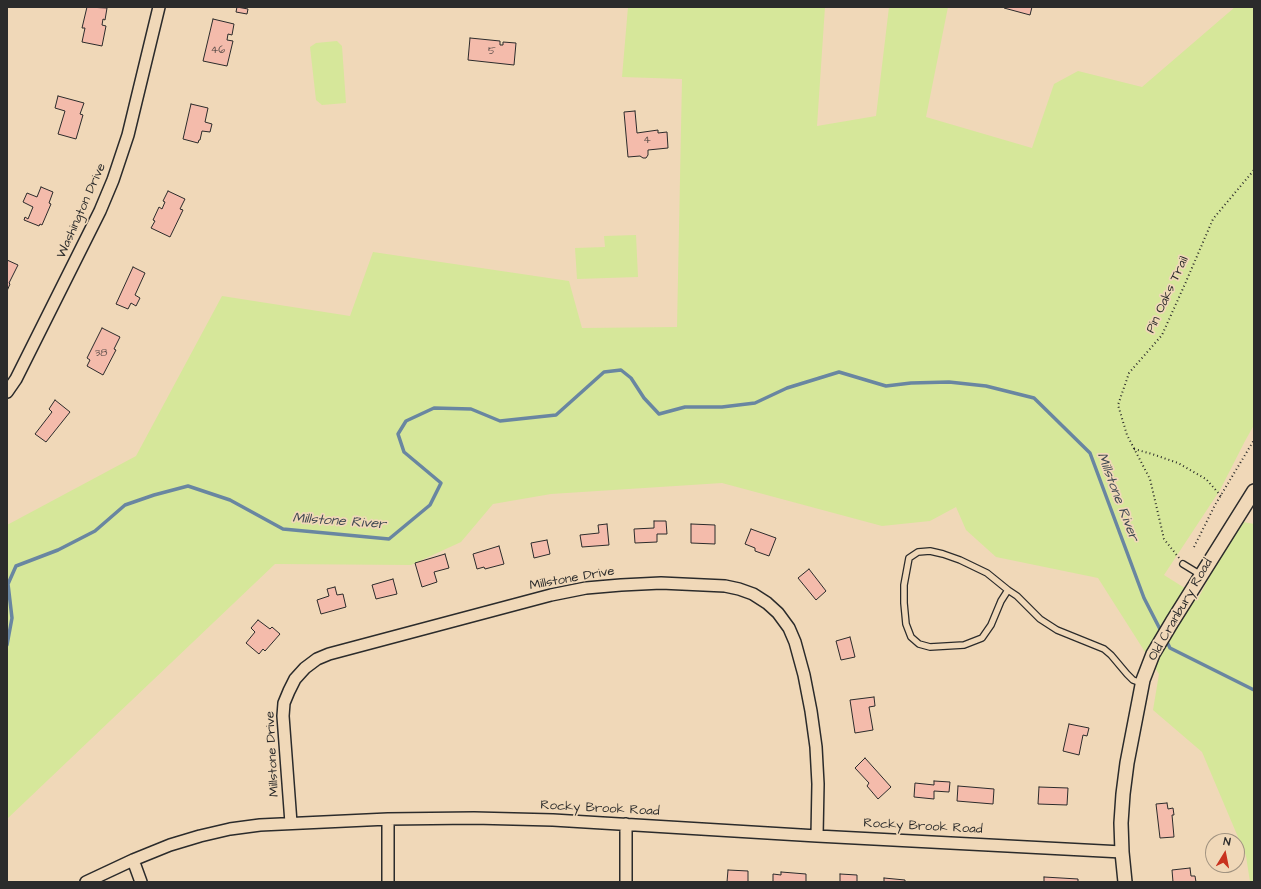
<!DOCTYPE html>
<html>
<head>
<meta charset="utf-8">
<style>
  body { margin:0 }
  #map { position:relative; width:1261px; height:889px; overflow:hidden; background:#f0d8b8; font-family:"Architects Daughter",sans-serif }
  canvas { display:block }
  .frame { position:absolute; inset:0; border:8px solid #2b2b2b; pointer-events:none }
  .north { position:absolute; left:1205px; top:833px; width:40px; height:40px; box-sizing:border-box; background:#f0d8b8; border:1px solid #a19380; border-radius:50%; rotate:10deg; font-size:11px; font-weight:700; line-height:16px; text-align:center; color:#2b2b2b }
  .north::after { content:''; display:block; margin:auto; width:14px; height:18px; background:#c8321e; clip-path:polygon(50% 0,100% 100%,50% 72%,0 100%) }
</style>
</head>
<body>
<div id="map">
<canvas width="1261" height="889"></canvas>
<div class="frame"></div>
<div class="north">N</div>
</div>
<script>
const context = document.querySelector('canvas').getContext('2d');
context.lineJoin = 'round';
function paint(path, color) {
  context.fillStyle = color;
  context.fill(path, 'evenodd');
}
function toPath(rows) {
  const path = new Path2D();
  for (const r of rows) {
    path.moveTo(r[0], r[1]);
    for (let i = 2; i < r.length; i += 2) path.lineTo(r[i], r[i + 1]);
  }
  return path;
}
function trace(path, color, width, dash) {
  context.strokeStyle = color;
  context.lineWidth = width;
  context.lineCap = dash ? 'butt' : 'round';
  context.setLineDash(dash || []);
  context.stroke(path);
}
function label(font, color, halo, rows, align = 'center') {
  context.font = font + ' "Architects Daughter",sans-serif';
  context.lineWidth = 3.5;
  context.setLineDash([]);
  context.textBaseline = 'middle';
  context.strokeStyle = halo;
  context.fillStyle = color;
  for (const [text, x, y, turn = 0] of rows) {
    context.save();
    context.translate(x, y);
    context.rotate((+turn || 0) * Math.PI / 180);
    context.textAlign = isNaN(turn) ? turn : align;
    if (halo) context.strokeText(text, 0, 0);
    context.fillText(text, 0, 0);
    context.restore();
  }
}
const green = toPath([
  [628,7,825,7,817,126,876,116,889,7,948,7,926,117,1032,148,1054,84,1078,71,1142,87,1235,7,1254,7,1254,425,1245,441,1220,490,1164,575,1199,597,1238,521,1254,524,1254,882,1250,882,1246,856,1202,752,1153,710,1159,674,1098,578,996,557,966,530,956,507,930,521,882,526,722,483,551,494,493,504,461,542,411,565,275,564,7,819,7,525,136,456,222,296,350,316,373,252,569,281,582,328,677,327,682,79,622,77],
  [337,41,342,46,346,103,322,105,316,100,310,47,316,43],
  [636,235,638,277,577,279,575,248,605,247,604,236]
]);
const stream = toPath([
  [1165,638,1170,648,1254,690],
  [7,645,12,618,8,584,16,566,58,550,95,531,125,505,154,495,188,486,230,500,283,529,389,539,430,505,441,483,404,452,398,434,406,421,434,408,471,409,500,421,556,415,604,372,621,370,631,378,644,398,659,414,685,407,722,407,755,403,787,388,839,372,886,386,911,383,949,382,986,386,1034,398,1090,453,1144,598,1162,633]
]);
const building = toPath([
  [87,7,107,8,105,20,103,19,102,25,106,26,102,46,82,42,85,28,82,28,87,7],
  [237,7,248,9,247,14,236,12,237,7],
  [1004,7,1032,7,1030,15,1004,8,1004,7],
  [213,19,234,24,232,35,228,34,227,40,233,41,227,66,203,61,213,19],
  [470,38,500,41,500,45,503,45,503,42,516,43,514,65,468,60,470,38],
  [58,96,84,103,80,114,83,115,76,139,58,134,65,111,55,108,58,96],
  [191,104,208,108,205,122,212,124,210,132,202,131,200,140,199,140,198,143,183,139,191,104],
  [635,111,637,133,658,130,658,133,667,132,668,148,648,150,648,155,646,158,643,158,640,156,628,157,624,112,635,111],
  [41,187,53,192,49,203,51,204,42,225,40,224,39,226,24,220,25,217,28,219,33,207,23,202,27,193,37,197,41,187],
  [168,191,185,199,180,209,183,210,170,237,151,228,155,221,153,220,159,207,162,209,165,202,163,201,168,191],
  [7,260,18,265,9,283,10,284,7,291,7,260],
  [133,267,145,273,135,295,140,298,136,306,131,303,128,309,116,304,133,267],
  [102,328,120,337,114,349,116,350,103,375,87,366,90,360,87,358,102,328],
  [55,400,70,412,46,442,35,434,52,412,49,409,55,400],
  [654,521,666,521,667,534,657,534,657,542,635,543,634,529,654,528,654,521],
  [607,524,609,545,582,547,580,535,599,533,598,525,607,524],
  [691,524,715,525,715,544,691,543,691,524],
  [751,529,776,538,769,556,755,551,755,548,745,544,751,529],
  [547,540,550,554,534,558,531,543,547,540],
  [499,546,504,564,485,569,484,567,477,569,473,554,499,546],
  [445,554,449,568,434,572,437,582,422,587,415,563,445,554],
  [809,569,826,591,816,600,798,578,809,569],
  [393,579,397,594,376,599,372,585,393,579],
  [335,587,337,595,343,594,346,607,321,614,317,600,329,596,327,589,335,587],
  [258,620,270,629,272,627,280,634,265,651,263,649,259,654,246,643,255,632,251,628,258,620],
  [850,637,855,657,841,660,836,641,850,637],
  [874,697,875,706,869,707,873,730,855,733,850,700,874,697],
  [1069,724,1089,728,1087,736,1083,735,1079,755,1063,751,1069,724],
  [865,758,891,787,878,799,867,786,869,783,855,768,865,758],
  [934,781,950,782,949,792,934,791,934,799,914,797,915,783,934,785,934,781],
  [958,786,994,789,993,804,957,801,958,786],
  [1039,787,1068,788,1067,805,1038,804,1039,787],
  [1167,803,1168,809,1173,808,1174,815,1172,815,1174,837,1160,838,1156,804,1167,803],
  [1190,868,1191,876,1195,876,1196,882,1173,882,1172,870,1190,868],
  [728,870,748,871,748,882,727,882,728,870],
  [781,872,806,874,806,882,773,882,773,874,781,875,781,872],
  [840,874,857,875,857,882,840,882,840,874],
  [1044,877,1078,879,1078,882,1044,882,1044,877],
  [884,878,905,880,905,882,884,882,884,878]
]);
const path = toPath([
  [1134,449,1152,454,1178,463,1206,479,1221,496],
  [1194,547,1215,505,1254,440],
  [1179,558,1164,539,1150,479,1127,435,1118,405,1129,373,1162,335,1185,284,1213,219,1254,170]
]);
const service = toPath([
  [1183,564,1201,575],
  [1008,590,1001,601,991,625,982,638,964,645,930,647,919,644,911,637,906,624,904,603,904,585,909,558,918,552,930,551,943,554,960,560,987,573,1008,590,1017,596,1040,619,1057,630,1104,649,1111,655,1127,674,1133,680,1141,683]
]);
const minor = toPath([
  [7,392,16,379,100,211,113,180,128,135,159,7],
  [388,819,388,882],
  [291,823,283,716,284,703,289,691,295,679,305,668,317,659,329,654,551,595,586,588,621,585,661,583,725,586,739,589,753,594,767,603,778,613,789,628,795,642,804,675,811,711,816,747,818,784,817,836],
  [133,860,141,882],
  [86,882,133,860,170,845,200,836,230,829,260,825,388,819,474,818,553,820,817,836,1122,852],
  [626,882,626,824]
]);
const tertiary = toPath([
  [1125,882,1122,852,1121,823,1123,794,1127,763,1143,680,1153,654,1172,622,1254,491]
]);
const numberNames = [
  ["46",218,51],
  ["5",492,52],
  ["4",647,141],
  ["38",101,354]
];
const streetNames = [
  ["Washington Drive",82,211,-66],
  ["Pin Oaks Trail",1168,295,-65],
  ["Millstone Drive",572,579,-10],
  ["Old Cranbury Road",1181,610,-60],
  ["Millstone Drive",273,754,-93],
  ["Rocky Brook Road",600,809,3],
  ["Rocky Brook Road",923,827,3]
];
const waterNames = [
  ["Millstone River",1117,497,69],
  ["Millstone River",339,522,4]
];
paint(green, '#d6e79a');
trace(stream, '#6986a1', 3.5);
paint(building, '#f4bbab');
trace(building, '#2b2b2b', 1);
trace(service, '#2b2b2b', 8);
trace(minor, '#2b2b2b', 14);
trace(tertiary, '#2b2b2b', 16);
trace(path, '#2b2b2b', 2, [1, 3]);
trace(service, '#f0d8b8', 5.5);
trace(minor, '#f0d8b8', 11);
trace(tertiary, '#f0d8b8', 13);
label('11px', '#5d4f4b', null, numberNames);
label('13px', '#2b2b2b', '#f0d8b8', streetNames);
label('italic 14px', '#404952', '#f0d8b8', waterNames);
</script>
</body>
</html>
